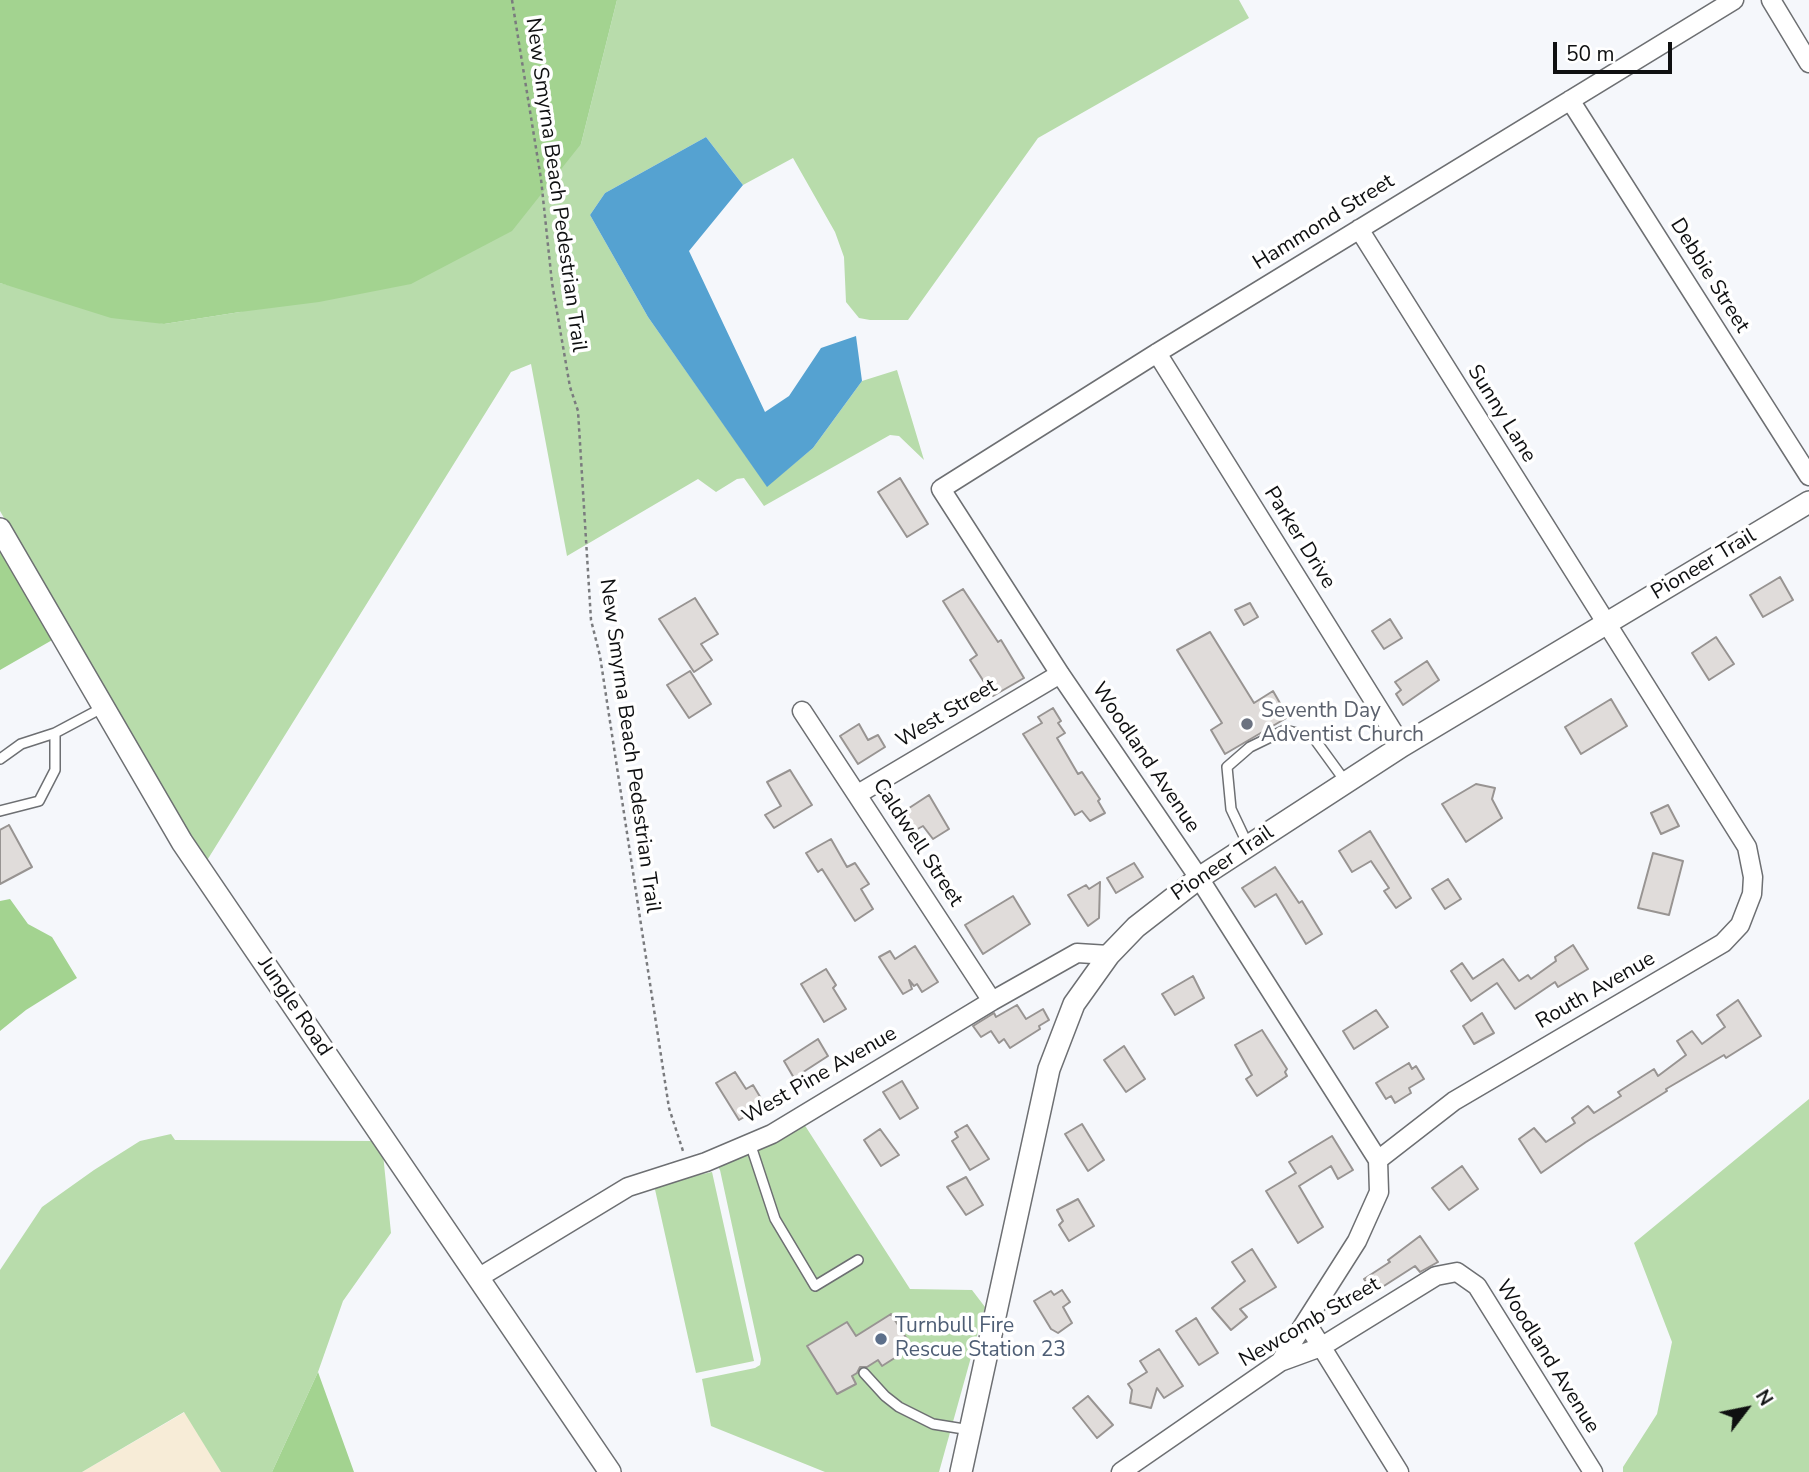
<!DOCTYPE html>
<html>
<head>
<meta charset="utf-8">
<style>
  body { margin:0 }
  #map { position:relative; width:1809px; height:1472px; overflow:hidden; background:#f5f7fb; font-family:"Nunito Sans",sans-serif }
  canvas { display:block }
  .north { position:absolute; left:1711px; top:1374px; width:70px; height:70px; -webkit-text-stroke:5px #fff; paint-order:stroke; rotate:58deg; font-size:19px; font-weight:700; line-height:28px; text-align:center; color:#0f1011 }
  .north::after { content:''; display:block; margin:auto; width:24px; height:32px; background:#0f1011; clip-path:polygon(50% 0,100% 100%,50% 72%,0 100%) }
  .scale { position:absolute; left:1553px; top:42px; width:119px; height:32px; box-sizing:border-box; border:4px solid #0f1011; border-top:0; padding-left:9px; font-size:21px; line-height:24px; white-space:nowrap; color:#0f1011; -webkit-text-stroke:5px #fff; paint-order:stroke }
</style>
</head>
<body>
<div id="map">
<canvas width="1809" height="1472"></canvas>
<div class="north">N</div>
<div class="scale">50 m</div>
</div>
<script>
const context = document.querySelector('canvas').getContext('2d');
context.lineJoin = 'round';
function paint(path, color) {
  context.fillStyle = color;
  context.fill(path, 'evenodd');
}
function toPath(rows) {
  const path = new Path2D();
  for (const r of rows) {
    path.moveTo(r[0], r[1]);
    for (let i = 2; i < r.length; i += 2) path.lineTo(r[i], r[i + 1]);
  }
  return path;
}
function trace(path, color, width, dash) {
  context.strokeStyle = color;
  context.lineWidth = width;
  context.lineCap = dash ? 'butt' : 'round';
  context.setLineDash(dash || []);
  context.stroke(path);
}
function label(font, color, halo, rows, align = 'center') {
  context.font = font + ' "Nunito Sans",sans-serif';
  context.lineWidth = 7;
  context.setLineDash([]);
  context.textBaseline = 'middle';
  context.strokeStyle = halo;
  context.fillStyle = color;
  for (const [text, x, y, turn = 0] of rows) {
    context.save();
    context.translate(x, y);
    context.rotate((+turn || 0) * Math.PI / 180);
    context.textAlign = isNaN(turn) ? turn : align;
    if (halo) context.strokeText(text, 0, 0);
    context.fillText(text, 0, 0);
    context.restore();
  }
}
const commercial = toPath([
  [185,1412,221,1472,82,1472]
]);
const green = toPath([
  [617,0,1239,0,1249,18,1038,138,908,320,870,320,859,318,846,302,844,257,835,232,793,158,743,185,706,137,605,193,590,215,648,317,767,486,813,448,862,381,897,370,924,460,899,436,890,435,764,506,744,478,737,479,716,492,698,479,567,556,531,364,511,372,206,862,189,837,0,511,0,283,164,324,240,312,581,144],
  [1809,1099,1809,1472,1623,1472,1623,1467,1657,1414,1672,1342,1634,1243],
  [804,1124,910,1289,972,1290,985,1307,939,1472,825,1472,711,1426,702,1379,755,1368,760,1365,761,1359,720,1170,717,1166],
  [171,1134,175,1140,374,1141,383,1154,391,1233,343,1301,318,1372,272,1472,221,1472,184,1412,82,1472,0,1472,0,1270,42,1207,94,1170,140,1141],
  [712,1172,754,1361,696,1373,654,1185]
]);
const forest = toPath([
  [0,0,617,0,581,144,512,231,411,284,319,302,240,312,164,324,111,318,0,283],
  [0,546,54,639,0,670],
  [10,899,28,924,52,937,77,978,26,1010,0,1031,0,901],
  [318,1372,354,1472,272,1472]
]);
const water = toPath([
  [706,137,743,185,689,251,765,412,789,396,821,348,856,336,862,381,813,448,767,487,648,317,590,215,605,193]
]);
const building = toPath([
  [900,478,928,524,907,537,878,492,900,478],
  [1780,577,1793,600,1763,617,1750,595,1780,577],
  [963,589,998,642,1001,640,1024,678,993,696,970,660,977,655,943,601,963,589],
  [695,598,718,634,701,644,712,660,694,672,659,619,695,598],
  [1250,603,1258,617,1244,625,1235,610,1250,603],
  [1390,619,1402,638,1384,649,1372,631,1390,619],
  [1210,632,1254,703,1273,691,1288,717,1225,754,1211,730,1222,723,1177,650,1210,632],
  [1716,637,1734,664,1709,680,1692,653,1716,637],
  [1427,661,1439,680,1403,705,1396,694,1401,690,1395,682,1427,661],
  [690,671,711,704,689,718,667,685,690,671],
  [1611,699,1627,726,1581,754,1565,727,1611,699],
  [1053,708,1061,721,1058,723,1065,733,1057,738,1078,774,1082,772,1100,799,1098,801,1105,813,1090,821,1082,811,1075,815,1023,734,1042,723,1038,717,1053,708],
  [859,724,868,740,878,735,885,747,858,764,840,736,859,724],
  [790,770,812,805,774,828,765,815,781,806,767,782,790,770],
  [1476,784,1495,788,1492,799,1502,818,1466,842,1442,804,1476,784],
  [929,795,949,829,933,839,923,826,914,831,903,812,929,795],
  [1668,805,1679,826,1661,834,1651,813,1668,805],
  [9,825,32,867,0,884,0,830,9,825],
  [1370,831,1411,898,1396,908,1384,891,1389,888,1371,861,1352,872,1339,851,1370,831],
  [831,839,847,867,855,863,869,884,861,889,873,909,855,921,822,869,818,872,806,853,831,839],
  [1653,853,1683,861,1669,915,1638,908,1653,853],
  [1134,863,1143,877,1116,893,1107,878,1134,863],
  [1275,867,1299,903,1302,901,1322,934,1306,944,1276,894,1255,907,1242,888,1275,867],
  [1448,879,1461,899,1445,909,1432,889,1448,879],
  [1100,882,1099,918,1088,926,1068,895,1086,885,1089,889,1100,882],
  [1013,896,1030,924,983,954,965,925,1013,896],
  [1573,945,1588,969,1558,987,1555,982,1515,1009,1497,983,1471,1001,1451,971,1462,963,1473,979,1503,959,1519,981,1528,975,1531,979,1556,961,1555,957,1573,945],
  [915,946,938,982,922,992,917,984,914,986,909,980,912,989,903,994,879,957,890,951,895,959,915,946],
  [826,969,836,985,833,988,846,1009,824,1022,801,984,826,969],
  [1193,976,1204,998,1175,1015,1162,994,1193,976],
  [1738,1000,1761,1036,1726,1058,1724,1055,1666,1089,1667,1091,1586,1142,1541,1173,1519,1139,1534,1128,1546,1142,1575,1123,1572,1118,1588,1106,1594,1113,1621,1096,1618,1092,1654,1069,1658,1076,1686,1055,1677,1041,1692,1031,1702,1044,1725,1027,1717,1015,1738,1000],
  [1017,1005,1026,1019,1043,1009,1049,1020,1039,1026,1040,1029,1010,1048,1004,1039,999,1043,991,1031,981,1037,973,1026,994,1013,996,1017,1017,1005],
  [1376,1010,1388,1027,1354,1049,1343,1031,1376,1010],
  [1482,1013,1494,1033,1474,1044,1463,1026,1482,1013],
  [1262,1030,1287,1069,1285,1072,1287,1076,1257,1096,1246,1079,1252,1075,1235,1045,1262,1030],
  [818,1039,828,1056,794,1078,784,1061,818,1039],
  [1124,1046,1145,1079,1126,1092,1104,1060,1124,1046],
  [1409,1063,1412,1069,1416,1066,1424,1079,1409,1088,1411,1093,1395,1103,1391,1096,1386,1099,1376,1083,1409,1063],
  [735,1072,746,1089,753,1085,765,1105,739,1120,716,1083,735,1072],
  [902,1081,918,1108,900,1119,883,1092,902,1081],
  [1082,1124,1104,1160,1088,1171,1065,1134,1082,1124],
  [967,1125,989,1159,970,1170,952,1141,958,1137,955,1132,967,1125],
  [880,1129,899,1155,881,1166,864,1140,880,1129],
  [1332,1136,1353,1170,1338,1179,1331,1166,1299,1186,1323,1227,1298,1243,1266,1191,1296,1173,1289,1162,1332,1136],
  [1462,1166,1478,1189,1449,1210,1432,1188,1462,1166],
  [966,1177,983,1205,966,1215,947,1187,966,1177],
  [1078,1199,1094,1226,1069,1241,1059,1225,1063,1221,1057,1210,1078,1199],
  [1420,1236,1438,1262,1420,1272,1415,1266,1373,1293,1364,1279,1390,1262,1388,1260,1420,1236],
  [1252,1249,1276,1287,1240,1309,1247,1317,1231,1330,1212,1308,1245,1281,1232,1262,1252,1249],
  [1062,1290,1070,1302,1063,1307,1072,1323,1058,1333,1051,1329,1034,1301,1051,1291,1054,1295,1062,1290],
  [891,1314,912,1347,882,1366,878,1360,867,1367,860,1367,857,1373,852,1376,856,1384,837,1394,807,1346,847,1322,856,1336,891,1314],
  [1196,1318,1218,1353,1199,1365,1176,1331,1196,1318],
  [1159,1349,1183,1386,1164,1398,1157,1388,1151,1408,1130,1403,1132,1390,1128,1384,1147,1372,1140,1361,1159,1349],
  [1088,1396,1113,1425,1097,1438,1073,1408,1088,1396]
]);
const path = toPath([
  [512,0,541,179,552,283,570,387,578,411,591,620,600,656,669,1108,683,1151]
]);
const service = toPath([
  [0,759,21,744,55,733,102,708],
  [0,811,39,801,55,770,55,733],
  [1248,845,1231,809,1227,767,1250,747,1285,730,1313,737,1345,781],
  [750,1143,775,1219,815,1286,858,1260],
  [864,1373,885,1396,899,1407,933,1424,970,1430]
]);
const minor = toPath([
  [1771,0,1809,63],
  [1570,100,1809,476],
  [1157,353,1402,746],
  [802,711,992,1001],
  [858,794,1060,674],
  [1378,1160,1199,878,1060,674,941,489,1157,353,1734,0],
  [478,1278,628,1187,706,1162,772,1134,992,1001,1077,953,1109,955],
  [1306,1322,1399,1472],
  [1280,1362,1357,1241,1379,1192,1378,1160,1454,1101,1723,943,1740,925,1752,894,1753,877,1747,847,1359,229],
  [1121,1472,1280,1362,1321,1347,1436,1276,1457,1272,1477,1286,1593,1472]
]);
const tertiary = toPath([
  [0,529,182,842,610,1472],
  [961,1472,1049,1069,1074,1004,1109,955,1136,927,1199,878,1402,746,1809,502]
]);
const markers = [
  [1247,724,7,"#6b7280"],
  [881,1339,7,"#5c6f8a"]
];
const streetNames = [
  ["New Smyrna Beach Pedestrian Trail",555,185,82],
  ["Hammond Street",1324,223,-32],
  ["Debbie Street",1709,276,58],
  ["Sunny Lane",1501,414,58],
  ["Parker Drive",1299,538,58],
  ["Pioneer Trail",1704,565,-31],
  ["West Street",947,714,-31],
  ["New Smyrna Beach Pedestrian Trail",629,746,82],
  ["Woodland Avenue",1145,758,56],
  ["Caldwell Street",917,843,57],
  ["Pioneer Trail",1223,864,-34],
  ["Routh Avenue",1596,991,-30],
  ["Jungle Road",294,1007,56],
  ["West Pine Avenue",820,1076,-30],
  ["Newcomb Street",1310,1323,-30],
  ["Woodland Avenue",1547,1357,58]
];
const worshipNames = [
  ["Seventh Day",1261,712],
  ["Adventist Church",1261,736]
];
const serviceNames = [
  ["Turnbull Fire",895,1327],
  ["Rescue Station 23",895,1351]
];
paint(commercial, '#f7ecd7');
paint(green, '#b8dcab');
paint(forest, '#a3d390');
paint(water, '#55a2d1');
paint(building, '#e0dcda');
trace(building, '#989492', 2);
trace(service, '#6d6f72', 12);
trace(minor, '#6d6f72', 21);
trace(tertiary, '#6d6f72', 24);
trace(path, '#7a7b7e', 2.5, [3.5, 3.5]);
trace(service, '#fff', 9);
trace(minor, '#fff', 18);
trace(tertiary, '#fff', 21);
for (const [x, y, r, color] of markers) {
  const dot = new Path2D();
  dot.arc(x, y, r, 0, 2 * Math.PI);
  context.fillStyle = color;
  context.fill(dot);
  trace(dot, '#fff', 2.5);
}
label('21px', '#0f1011', '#fff', streetNames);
label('21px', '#5b616d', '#fff', worshipNames, 'left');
label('21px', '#4e5e75', '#fff', serviceNames, 'left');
</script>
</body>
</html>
